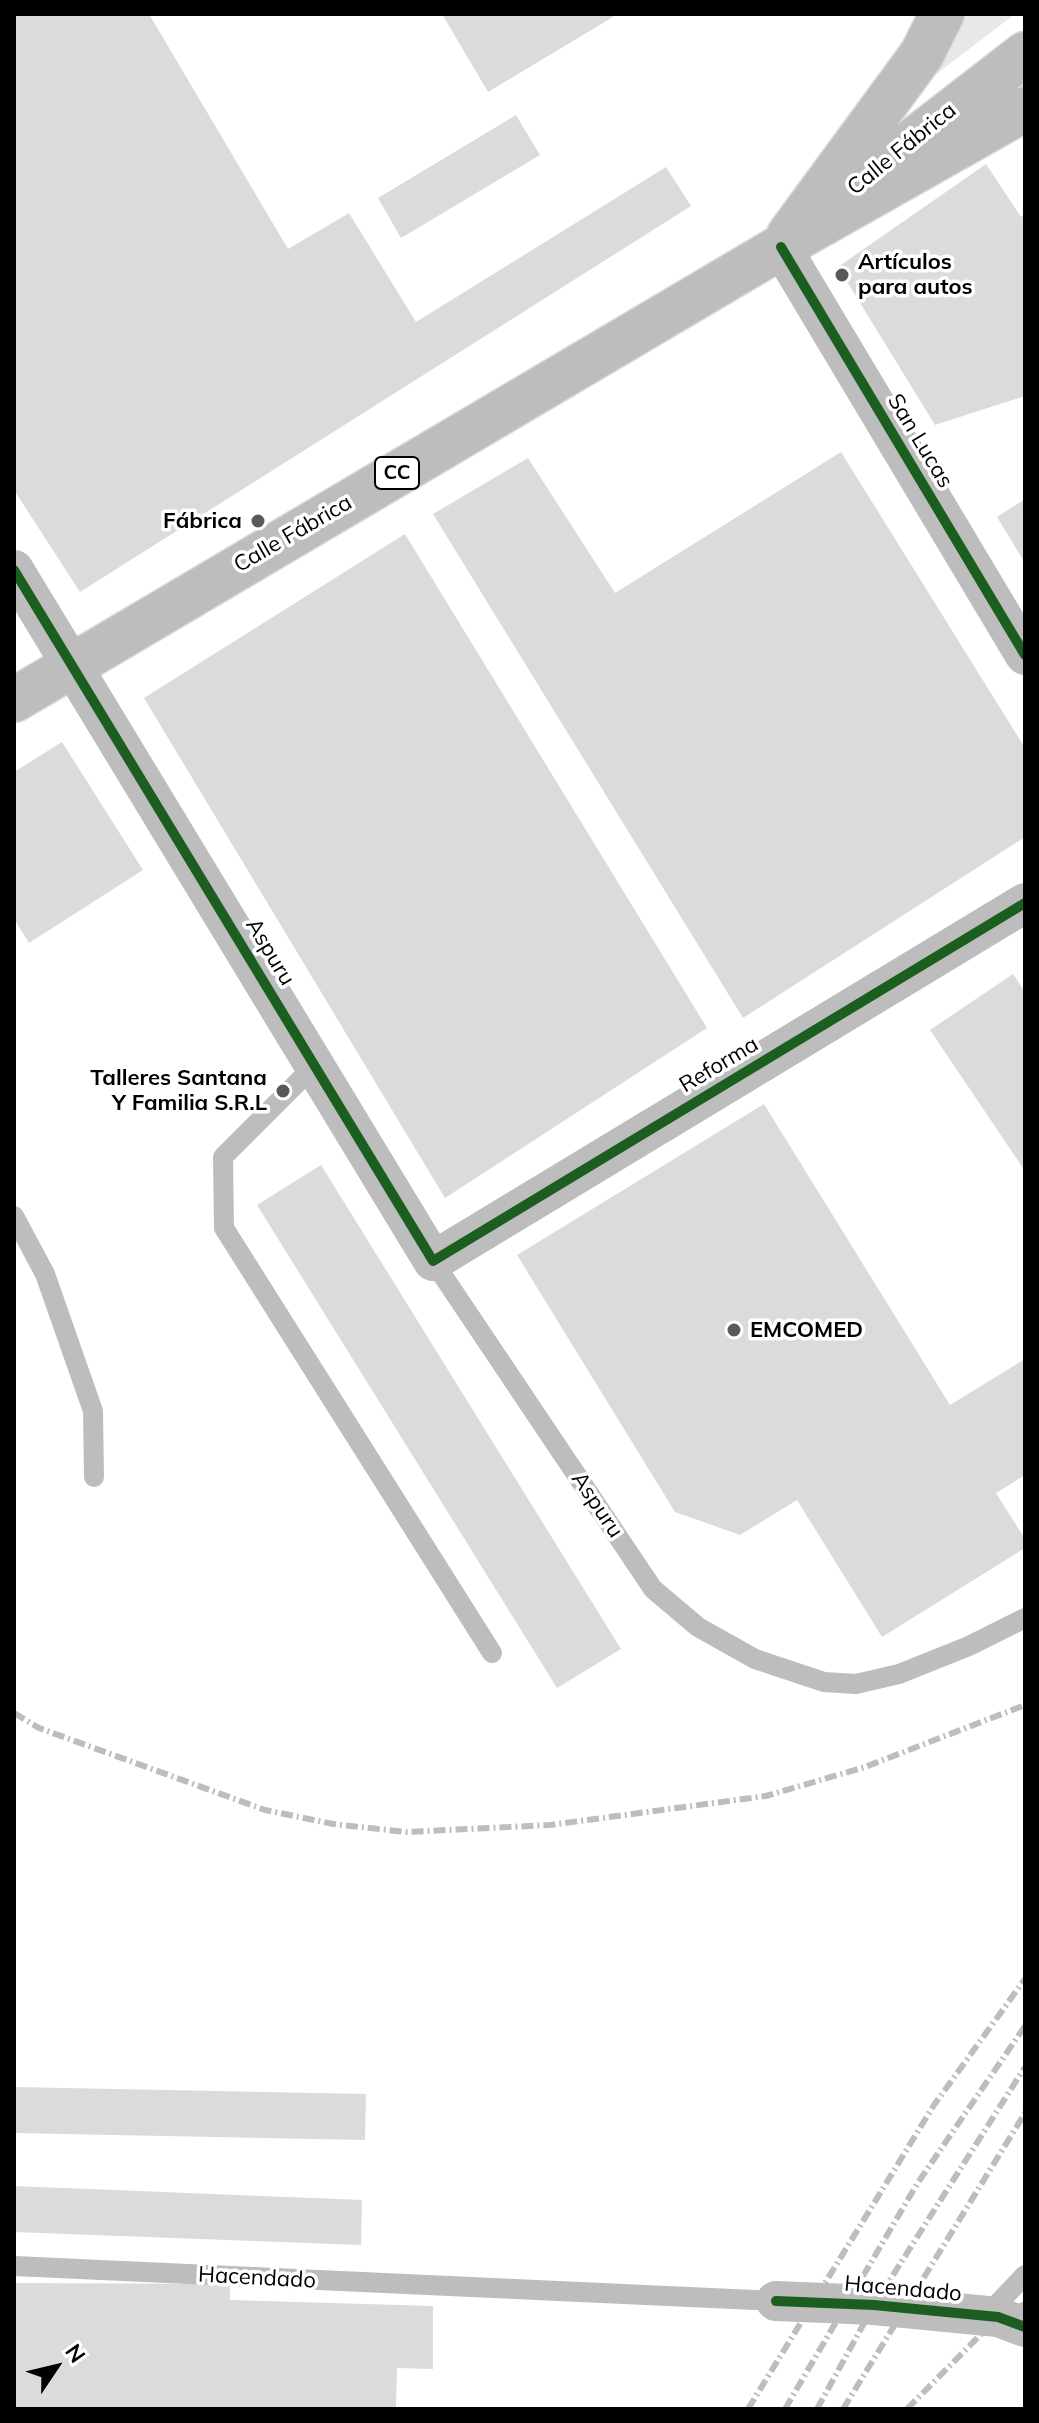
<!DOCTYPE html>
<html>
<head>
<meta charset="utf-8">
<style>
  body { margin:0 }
  #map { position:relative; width:1039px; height:2423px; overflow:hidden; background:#fff; font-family:Mulish,sans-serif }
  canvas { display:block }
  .frame { position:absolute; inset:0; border:16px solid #000; pointer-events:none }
  .north { position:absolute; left:16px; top:2327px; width:80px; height:80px; -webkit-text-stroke:6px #fff; paint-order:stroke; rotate:55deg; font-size:22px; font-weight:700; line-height:32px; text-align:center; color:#000 }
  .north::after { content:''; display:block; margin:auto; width:28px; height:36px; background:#000; clip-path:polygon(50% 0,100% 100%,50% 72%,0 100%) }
</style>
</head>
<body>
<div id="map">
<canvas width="1039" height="2423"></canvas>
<div class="frame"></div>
<div class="north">N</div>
</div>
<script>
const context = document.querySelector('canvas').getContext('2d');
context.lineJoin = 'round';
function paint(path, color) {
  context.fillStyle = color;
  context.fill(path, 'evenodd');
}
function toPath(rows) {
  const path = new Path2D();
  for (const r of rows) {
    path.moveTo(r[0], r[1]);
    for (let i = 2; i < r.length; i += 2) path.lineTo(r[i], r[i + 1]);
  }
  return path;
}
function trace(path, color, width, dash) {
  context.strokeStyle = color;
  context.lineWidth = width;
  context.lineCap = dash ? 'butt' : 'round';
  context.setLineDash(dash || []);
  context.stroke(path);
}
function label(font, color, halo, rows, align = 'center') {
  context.font = font + ' Mulish,sans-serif';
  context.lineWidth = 7;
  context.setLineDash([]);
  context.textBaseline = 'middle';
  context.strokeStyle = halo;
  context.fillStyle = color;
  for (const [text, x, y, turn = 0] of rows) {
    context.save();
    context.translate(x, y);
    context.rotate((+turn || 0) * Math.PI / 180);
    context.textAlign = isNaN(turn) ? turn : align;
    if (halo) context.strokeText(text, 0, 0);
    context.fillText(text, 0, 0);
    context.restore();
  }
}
const green = toPath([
  [966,14,1015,14,922,85]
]);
const building = toPath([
  [14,14,149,14,288,249,349,213,416,322,666,167,691,206,80,592,14,490],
  [442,14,611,14,613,17,488,92],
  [516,115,540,155,401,238,378,198],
  [986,164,1021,217,1025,214,1025,396,935,425,838,267],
  [841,452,1025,748,1025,837,743,1018,433,514,528,458,615,593],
  [1025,499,1025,563,997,517],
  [405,534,707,1028,445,1198,144,698],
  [62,742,143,870,29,943,14,919,14,772],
  [1013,974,1025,992,1025,1171,930,1030],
  [764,1104,950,1405,1025,1359,1025,1475,996,1493,1025,1539,1025,1548,882,1637,797,1500,740,1535,675,1512,517,1255],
  [321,1165,621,1649,557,1688,257,1205],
  [14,2087,366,2094,365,2140,14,2133],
  [14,2186,362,2200,361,2245,14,2232],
  [14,2283,230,2284,230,2300,433,2306,433,2369,397,2368,396,2409,14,2409]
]);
const service = toPath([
  [315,1065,223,1157,224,1228,492,1653],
  [14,1216,45,1274,93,1411,94,1477],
  [433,1261,653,1589,698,1627,755,1659,824,1682,856,1684,899,1674,969,1646,1025,1618],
  [14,2266,776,2301],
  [986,2316,1025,2275]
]);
const minor = toPath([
  [781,247,1025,655],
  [14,570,433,1261,1025,903],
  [776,2301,874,2305,998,2317,1025,2327]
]);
const primary = toPath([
  [879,167,1025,54],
  [789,235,922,54,942,14],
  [14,700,781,247,1025,109]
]);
const rail = toPath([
  [14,1713,39,1728,265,1810,333,1824,406,1832,550,1825,766,1796,865,1767,1025,1705],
  [748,2409,934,2105,1025,1979],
  [785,2409,917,2184,1025,2026],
  [817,2409,874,2305,1025,2067],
  [843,2409,1025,2113],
  [907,2409,998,2317,1025,2304]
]);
const cycleway = toPath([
  [781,247,1025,655],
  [14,570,433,1261,1025,903],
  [776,2301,874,2305,998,2317,1025,2327]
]);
const markers = [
  [842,275,8,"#595959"],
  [258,521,8,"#595959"],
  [283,1091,8,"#595959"],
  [734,1330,8,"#595959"]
];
const shields = [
  [397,473,44]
];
const shieldNames = [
  ["CC",397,473]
];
const streetNames = [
  ["Calle Fábrica",902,149,-39],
  ["San Lucas",920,441,59],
  ["Calle Fábrica",293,534,-30],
  ["Aspuru",270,952,59],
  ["Reforma",719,1065,-31],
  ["Aspuru",597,1505,56],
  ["Hacendado",257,2278,3],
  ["Hacendado",903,2289,5]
];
const poiNames = [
  ["Artículos",858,262],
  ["para autos",858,287],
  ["Fábrica",242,521,"right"],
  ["Talleres Santana",267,1078,"right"],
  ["Y Familia S.R.L",267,1103,"right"],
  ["EMCOMED",750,1330]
];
paint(green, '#e8e8e8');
paint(building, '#dbdbdb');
trace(primary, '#dbdbdb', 47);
trace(service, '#bdbdbd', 20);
trace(minor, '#bdbdbd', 40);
trace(primary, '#bdbdbd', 44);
trace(rail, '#bdbdbd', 6, [12, 4, 2, 4]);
trace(cycleway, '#1b5e20', 10);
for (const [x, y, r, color] of markers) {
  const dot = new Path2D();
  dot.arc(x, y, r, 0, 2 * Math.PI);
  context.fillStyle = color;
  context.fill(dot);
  trace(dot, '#fff', 3);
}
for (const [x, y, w] of shields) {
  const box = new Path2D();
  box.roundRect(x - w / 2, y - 16, w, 32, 6);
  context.fillStyle = '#fff';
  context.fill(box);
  trace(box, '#000', 2);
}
label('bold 20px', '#000', null, shieldNames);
label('22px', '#000', '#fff', streetNames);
label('bold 22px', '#000', '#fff', poiNames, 'left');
</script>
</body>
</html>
